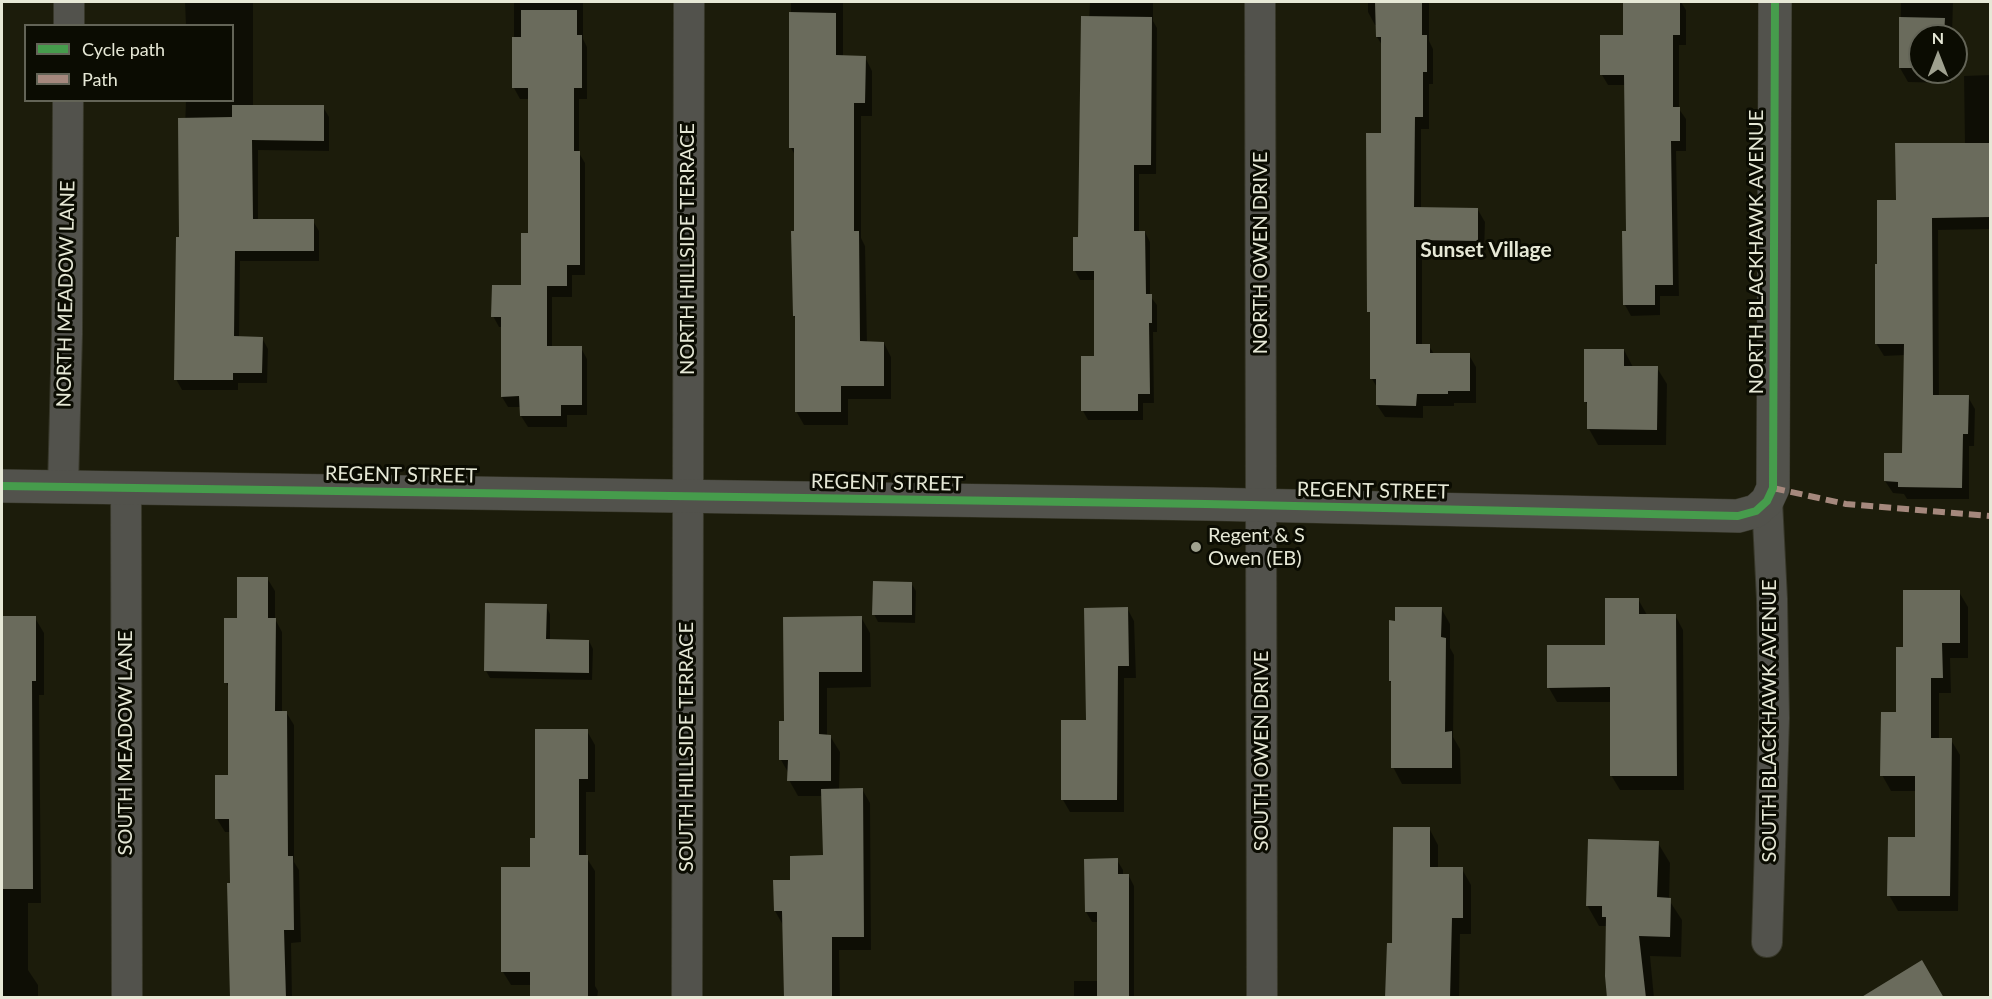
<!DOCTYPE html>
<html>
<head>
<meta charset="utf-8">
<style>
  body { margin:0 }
  #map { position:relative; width:1992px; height:999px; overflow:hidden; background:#1c1c0b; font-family:Lato,sans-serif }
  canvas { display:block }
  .frame { position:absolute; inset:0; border:3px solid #e6e8d6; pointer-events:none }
  .legend { position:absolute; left:24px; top:24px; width:210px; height:78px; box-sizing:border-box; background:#0b0c02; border:2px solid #636457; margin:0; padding:8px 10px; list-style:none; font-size:18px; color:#e6e8d6 }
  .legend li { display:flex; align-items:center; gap:12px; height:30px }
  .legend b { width:30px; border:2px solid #636457 }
  .north { position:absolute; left:1908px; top:24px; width:60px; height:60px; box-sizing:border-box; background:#0b0c02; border:2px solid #636457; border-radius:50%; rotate:0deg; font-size:16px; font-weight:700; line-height:24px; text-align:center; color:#e6e8d6 }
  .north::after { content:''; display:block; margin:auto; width:21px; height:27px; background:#9fa18f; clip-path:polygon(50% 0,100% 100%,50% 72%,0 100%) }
</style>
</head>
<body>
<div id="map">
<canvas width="1992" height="999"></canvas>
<div class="frame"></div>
<ul class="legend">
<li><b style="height:8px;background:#469c4c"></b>Cycle path</li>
<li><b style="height:8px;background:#a5887d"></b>Path</li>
</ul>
<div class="north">N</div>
</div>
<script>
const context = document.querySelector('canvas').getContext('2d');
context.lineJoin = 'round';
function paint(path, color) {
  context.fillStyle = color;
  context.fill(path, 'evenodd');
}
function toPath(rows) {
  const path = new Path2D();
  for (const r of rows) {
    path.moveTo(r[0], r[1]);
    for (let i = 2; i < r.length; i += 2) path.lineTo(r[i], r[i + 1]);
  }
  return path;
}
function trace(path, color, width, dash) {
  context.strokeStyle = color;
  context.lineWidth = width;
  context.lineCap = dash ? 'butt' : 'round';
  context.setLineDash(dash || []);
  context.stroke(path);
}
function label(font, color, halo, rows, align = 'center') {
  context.font = font + ' Lato,sans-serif';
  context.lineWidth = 6;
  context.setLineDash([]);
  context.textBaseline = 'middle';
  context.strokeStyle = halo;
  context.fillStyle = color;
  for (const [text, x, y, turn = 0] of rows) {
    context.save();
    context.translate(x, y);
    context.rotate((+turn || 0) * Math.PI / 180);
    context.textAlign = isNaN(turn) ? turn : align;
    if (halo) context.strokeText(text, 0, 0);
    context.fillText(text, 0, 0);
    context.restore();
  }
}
const shadow = toPath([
  [185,2,253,2,253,107,323,107,329,117,329,151,258,150,258,221,313,221,319,231,319,261,240,261,239,338,262,338,268,349,267,383,238,383,238,390,182,390,176,379,186,100,232,100,232,26,186,26],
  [514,2,583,2,583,39,587,47,587,99,579,99,579,153,585,163,585,275,572,275,572,297,552,297,552,348,581,348,587,359,587,415,567,415,567,427,528,427,521,416,521,407,508,407,502,397,502,327,499,327,493,316,522,287,530,234,530,99,520,99,514,88],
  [791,2,843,2,843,57,865,57,872,71,872,116,861,116,861,238,865,246,867,343,884,343,891,357,891,399,848,399,848,425,804,425,796,411,796,320,794,316,795,155,791,148],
  [1090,2,1153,2,1153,21,1157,28,1156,174,1139,174,1139,232,1145,232,1150,242,1150,296,1157,305,1157,332,1153,332,1154,403,1143,403,1143,420,1088,420,1083,411,1096,357,1095,280,1080,280,1075,271,1079,238],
  [1368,2,1429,2,1429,41,1433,49,1433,84,1429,84,1429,129,1421,129,1421,208,1478,210,1485,222,1484,253,1422,251,1422,346,1429,346,1434,354,1469,355,1476,367,1476,403,1454,403,1454,406,1423,406,1423,418,1385,417,1377,405,1378,389,1372,379,1372,316,1369,311,1382,135,1382,45,1377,37,1377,25,1375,25,1368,12],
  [1625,2,1681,2,1686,10,1686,45,1679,45,1679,109,1686,119,1686,151,1676,151,1679,296,1660,296,1660,315,1631,316,1625,305,1628,232,1625,85,1608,85,1602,75,1624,36],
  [1901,2,1953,2,1952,36,1920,36,1920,72,1951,72,1951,83,1908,82,1900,68],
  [1990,75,1990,229,1938,230,1939,396,1968,397,1975,409,1974,446,1969,446,1969,499,1907,499,1904,494,1893,493,1885,481,1903,454,1905,355,1884,356,1876,343,1879,265,1897,202,1965,145,1964,76],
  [1624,350,1633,367,1657,368,1667,384,1666,445,1598,445,1589,429,1589,407,1585,401],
  [267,578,275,591,275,619,282,632,282,712,286,712,294,725,294,862,299,870,301,942,291,943,292,998,232,998,231,832,225,832,217,819,230,776,229,688,226,682,238,620],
  [911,583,916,591,915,623,878,622,874,614],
  [1959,592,1968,607,1968,658,1950,658,1951,693,1939,693,1939,740,1951,740,1960,755,1958,911,1898,911,1889,895,1916,839,1916,791,1891,791,1882,775,1898,714,1904,649],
  [1638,599,1647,615,1675,615,1683,630,1684,790,1620,790,1611,775,1611,702,1557,702,1549,688,1607,646],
  [546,606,550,614,550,640,589,641,593,649,592,680,490,678,486,671],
  [1127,608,1134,621,1136,678,1124,678,1124,812,1070,812,1063,800,1088,721],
  [1441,608,1450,624,1450,648,1454,655,1453,737,1460,749,1461,784,1402,784,1393,767,1393,686,1390,681,1397,623],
  [861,617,870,633,871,687,827,688,827,736,830,736,840,752,839,790,862,789,870,803,871,950,839,950,840,998,785,998,783,925,775,911,792,882,824,857,823,796,798,796,789,780,789,774,781,760,785,723,784,618],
  [2,618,35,618,44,633,44,695,39,695,41,903,28,903,28,970,38,985,38,998,2,998],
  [587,731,595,745,595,792,586,792,586,857,595,871,595,986,598,991,597,998,531,998,532,985,511,985,503,972,532,868,537,840],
  [1429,828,1438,845,1438,869,1462,869,1471,885,1471,934,1460,934,1459,998,1387,998,1393,945],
  [1658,843,1670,863,1669,900,1682,920,1681,957,1650,956,1654,998,1608,998,1608,926,1599,926,1587,905],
  [1117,860,1123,870,1123,876,1129,876,1134,886,1134,998,1074,998,1074,981,1098,981,1098,922,1092,922,1086,912]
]);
const building = toPath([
  [1375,2,1422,2,1422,35,1427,35,1427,72,1423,72,1423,117,1415,117,1414,207,1478,208,1478,241,1416,240,1416,344,1430,344,1430,353,1470,353,1470,391,1448,391,1448,394,1417,394,1416,406,1376,405,1376,379,1370,379,1370,312,1367,312,1366,133,1381,133,1381,37,1376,37],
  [1623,2,1680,2,1680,35,1673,35,1673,107,1680,107,1680,141,1671,141,1673,285,1655,285,1655,305,1623,305,1622,231,1626,231,1624,75,1600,75,1600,35,1623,35],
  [521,10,577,10,577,35,582,35,582,88,574,88,574,151,580,151,580,265,567,265,567,286,547,286,547,346,582,346,582,405,561,405,561,416,520,416,519,396,501,397,501,317,491,317,492,285,521,285,521,233,528,233,528,88,512,88,512,37,521,37],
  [789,12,836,13,836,55,866,56,865,103,854,103,854,231,859,231,860,341,884,342,884,386,841,386,841,412,795,412,795,316,793,316,791,231,794,231,794,148,789,148],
  [1081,16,1152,17,1151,165,1134,165,1134,231,1145,231,1146,294,1152,294,1152,323,1149,323,1150,394,1138,394,1138,411,1081,411,1081,356,1094,356,1094,271,1073,271,1073,237,1078,237],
  [1899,17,1945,18,1944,36,1920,36,1920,68,1899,68],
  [232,105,324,105,324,141,252,140,253,219,314,219,314,251,235,251,234,336,263,337,262,373,233,373,233,380,174,380,176,237,179,237,178,118,232,117],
  [1895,143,1990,143,1990,217,1932,218,1933,395,1969,395,1968,434,1963,434,1962,488,1898,487,1898,482,1884,481,1884,453,1902,453,1904,344,1875,344,1875,264,1877,264,1877,200,1896,200],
  [1584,349,1624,349,1624,366,1658,366,1657,430,1587,429,1587,402,1584,402],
  [237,577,268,577,268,618,276,618,275,711,287,711,288,856,293,856,294,930,284,930,286,998,230,998,227,883,230,883,229,819,215,819,215,775,228,775,228,683,224,683,224,618,237,618],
  [873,581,912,582,912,615,872,615],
  [1903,590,1960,590,1960,643,1942,643,1943,678,1931,678,1931,738,1952,738,1950,896,1887,896,1888,837,1915,837,1915,776,1880,776,1881,712,1896,712,1896,647,1903,647],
  [1605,598,1639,598,1639,614,1676,614,1677,776,1610,776,1610,687,1547,688,1547,645,1605,645],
  [485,603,547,604,546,639,589,640,589,673,484,671],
  [1128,607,1129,666,1118,666,1117,800,1061,800,1061,720,1086,720,1084,608],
  [1395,607,1442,607,1441,637,1446,638,1445,732,1452,731,1452,768,1391,768,1391,681,1389,681,1389,620,1395,621],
  [2,616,36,616,36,681,32,681,33,889,2,889],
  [862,616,862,672,819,672,819,734,831,735,831,781,787,781,788,760,779,760,779,721,784,721,783,617],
  [535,729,588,729,588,779,579,779,579,855,588,855,588,998,530,998,530,972,501,972,501,867,530,867,530,838,535,838],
  [863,788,864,937,832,937,832,998,784,998,782,911,774,911,773,880,790,880,790,856,823,855,821,789],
  [1393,827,1430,827,1430,867,1463,867,1463,918,1452,918,1450,998,1385,998,1387,943,1392,943],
  [1588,839,1659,841,1657,897,1671,898,1670,937,1639,936,1646,998,1607,998,1605,976,1606,917,1602,917,1602,906,1586,906],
  [1118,858,1118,874,1129,874,1129,998,1097,998,1097,912,1085,912,1084,859],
  [1922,960,1944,998,1860,998]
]);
const minor = toPath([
  [69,2,69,26],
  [1260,2,1262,998],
  [63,487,67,334,68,100],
  [126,488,127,998],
  [1767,501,1772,599,1774,718,1767,942],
  [687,998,689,2]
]);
const tertiary = toPath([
  [2,486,1206,504,1738,516,1756,511,1767,501,1773,488,1775,2]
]);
const quiet = toPath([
  [1773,488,1846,504,1990,516]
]);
const cycleway = toPath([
  [2,486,1206,504,1738,516,1756,511,1767,501,1773,488,1775,2]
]);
const markers = [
  [1196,547,6,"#9fa18f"]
];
const streetNames = [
  ["NORTH HILLSIDE TERRACE",688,249,-90],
  ["NORTH BLACKHAWK AVENUE",1757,252,-90],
  ["NORTH OWEN DRIVE",1261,253,-90],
  ["NORTH MEADOW LANE",66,294,-89],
  ["REGENT STREET",401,475,1],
  ["REGENT STREET",887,483,1],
  ["REGENT STREET",1373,491,1],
  ["SOUTH BLACKHAWK AVENUE",1770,721,-90],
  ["SOUTH MEADOW LANE",126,743,-90],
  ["SOUTH HILLSIDE TERRACE",687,747,-90],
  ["SOUTH OWEN DRIVE",1262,751,-90]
];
const poiNames = [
  ["Regent & S",1208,536],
  ["Owen (EB)",1208,559]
];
const neighbourhoodNames = [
  ["Sunset Village",1486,250]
];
paint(shadow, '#0007');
paint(building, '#6a6b5c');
trace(minor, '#373729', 32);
trace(tertiary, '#373729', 34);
trace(minor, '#52524c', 30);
trace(tertiary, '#52524c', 33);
trace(quiet, '#a5887d', 6, [12, 6]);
trace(cycleway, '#469c4c', 8);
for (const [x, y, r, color] of markers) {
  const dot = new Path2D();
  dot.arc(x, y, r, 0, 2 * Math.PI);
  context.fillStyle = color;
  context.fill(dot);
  trace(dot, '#0b0c02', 2);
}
label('20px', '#e6e8d6', '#0b0c02', streetNames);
label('20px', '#e6e8d6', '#0b0c02', poiNames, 'left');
label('bold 21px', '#e6e8d6', '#0b0c02', neighbourhoodNames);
</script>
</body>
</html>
